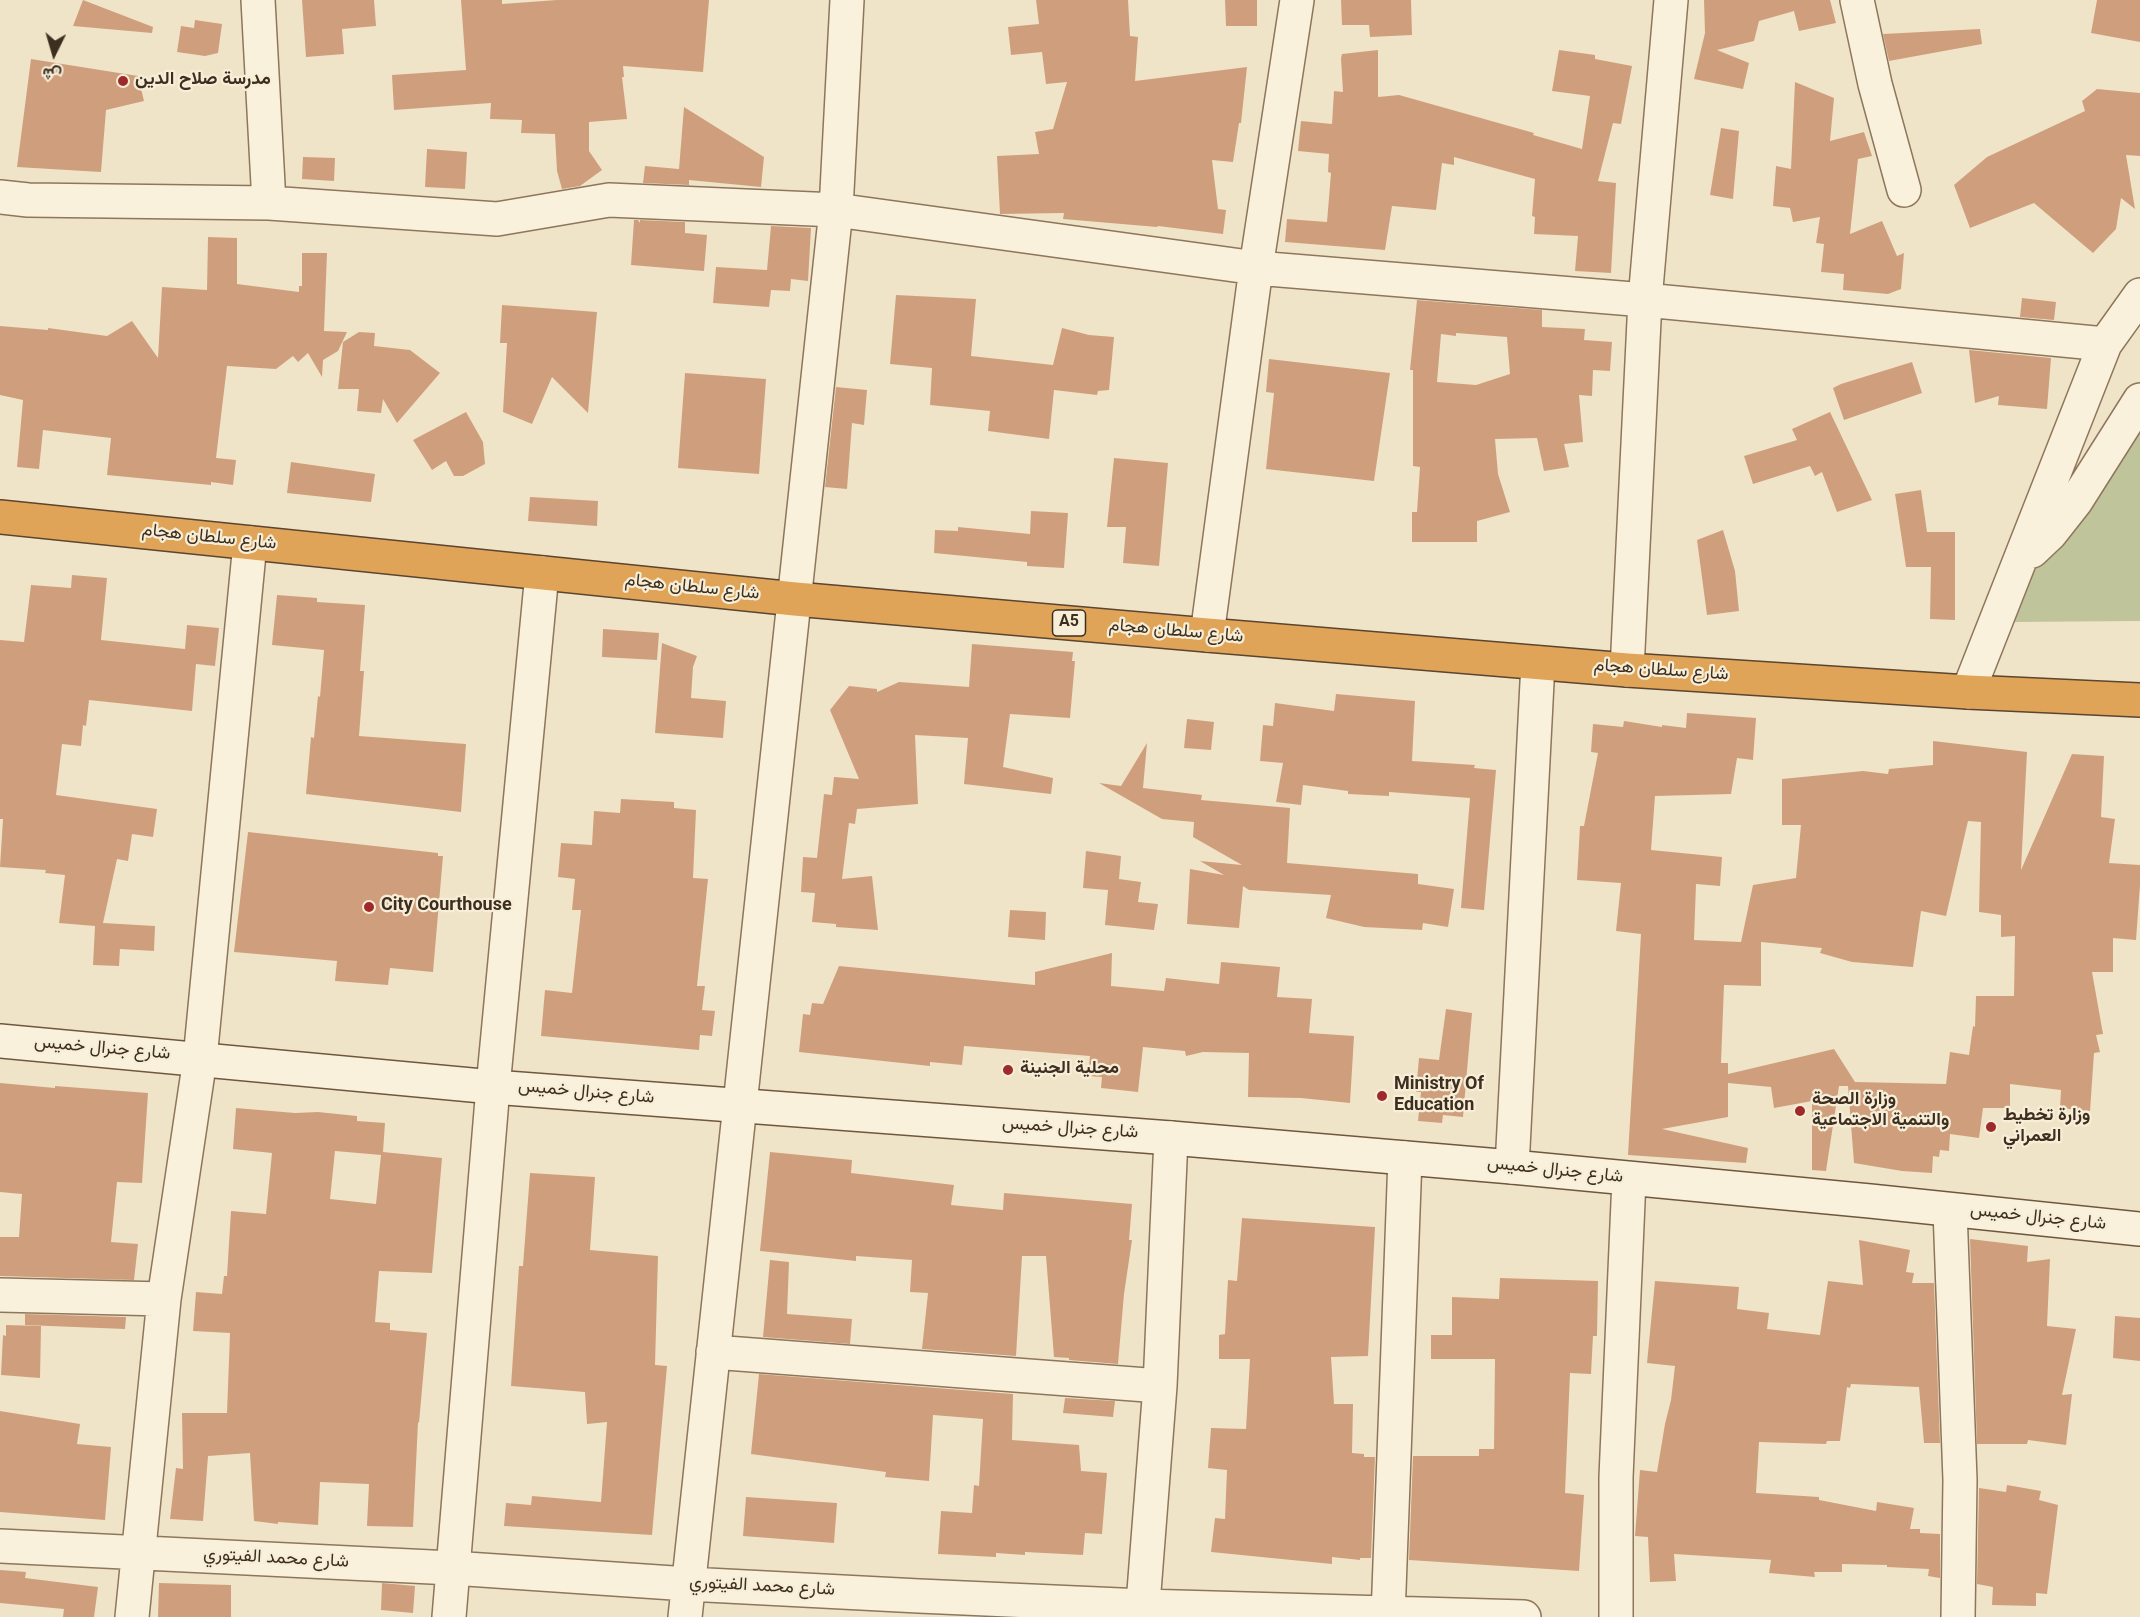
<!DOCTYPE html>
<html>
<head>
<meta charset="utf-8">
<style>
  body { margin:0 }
  #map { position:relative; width:2140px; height:1617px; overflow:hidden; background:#f0e4c8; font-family:Georgia,Vazirmatn,serif }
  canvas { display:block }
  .north { position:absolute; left:24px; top:24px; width:60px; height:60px; -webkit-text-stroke:4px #f7eed8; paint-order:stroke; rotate:185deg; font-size:16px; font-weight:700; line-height:24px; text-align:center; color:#3d2e20 }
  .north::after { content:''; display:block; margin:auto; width:21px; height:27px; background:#3d2e20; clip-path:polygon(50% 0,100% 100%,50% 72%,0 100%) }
</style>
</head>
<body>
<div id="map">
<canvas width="2140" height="1617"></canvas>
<div class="north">ش</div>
</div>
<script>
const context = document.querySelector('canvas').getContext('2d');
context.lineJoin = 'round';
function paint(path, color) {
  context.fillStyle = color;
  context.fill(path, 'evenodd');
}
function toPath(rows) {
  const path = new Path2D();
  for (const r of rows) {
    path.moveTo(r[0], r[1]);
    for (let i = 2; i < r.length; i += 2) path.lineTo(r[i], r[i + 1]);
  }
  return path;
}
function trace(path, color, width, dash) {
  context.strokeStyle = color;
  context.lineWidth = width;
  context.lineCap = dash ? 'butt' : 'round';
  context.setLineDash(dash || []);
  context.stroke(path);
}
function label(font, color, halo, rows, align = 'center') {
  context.font = font + ' Georgia,Vazirmatn,serif';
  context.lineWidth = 4.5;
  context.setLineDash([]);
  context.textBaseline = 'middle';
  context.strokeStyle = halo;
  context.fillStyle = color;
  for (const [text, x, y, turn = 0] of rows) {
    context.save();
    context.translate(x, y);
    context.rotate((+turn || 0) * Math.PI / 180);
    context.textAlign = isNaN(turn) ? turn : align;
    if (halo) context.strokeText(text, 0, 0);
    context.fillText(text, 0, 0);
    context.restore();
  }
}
const cemetery = toPath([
  [2140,415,2140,621,2012,622,2025,573]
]);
const building = toPath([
  [83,0,153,27,152,33,73,26],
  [302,0,374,0,376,26,342,29,344,54,306,57],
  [461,0,502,0,502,4,557,0,709,0,703,72,623,66,624,77,622,77,627,119,589,122,589,151,602,170,580,186,562,189,557,171,555,134,521,133,522,120,490,119,491,103,394,110,392,75,466,70],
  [1036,0,1128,0,1130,36,1138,37,1135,81,1247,67,1241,123,1239,123,1233,162,1212,160,1218,209,1226,210,1223,234,1158,226,1157,227,1063,219,1064,213,1000,214,997,156,1039,154,1035,132,1053,129,1067,82,1046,84,1042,52,1011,55,1008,27,1039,24],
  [1225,0,1257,0,1257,26,1226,26],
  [1341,0,1411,0,1412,35,1370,37,1369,25,1342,25],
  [1704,0,1830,0,1836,23,1799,31,1794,11,1759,21,1754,41,1717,50,1749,63,1743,89,1694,79,1705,33],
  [2097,0,2140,0,2140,42,2091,33],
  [195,20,222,24,218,53,205,56,177,52,181,26,194,28],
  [1980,29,1982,44,1889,61,1883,34],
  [1378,50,1378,97,1399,95,1534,133,1533,135,1582,149,1590,96,1552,91,1559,50,1595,55,1595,59,1632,66,1621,124,1613,123,1598,181,1616,183,1611,273,1575,271,1578,236,1534,234,1535,217,1532,216,1535,179,1454,157,1454,165,1442,163,1436,210,1392,206,1385,250,1285,242,1287,219,1327,222,1331,173,1328,172,1329,154,1298,151,1301,121,1332,124,1334,91,1343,92,1341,58,1342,54],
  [31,59,138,76,144,101,106,110,101,172,17,167],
  [1795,82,1834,98,1830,141,1864,132,1872,156,1858,159,1850,234,1882,221,1897,256,1904,253,1901,289,1888,294,1843,290,1844,274,1821,272,1824,244,1816,243,1820,217,1793,222,1790,208,1773,206,1776,166,1791,169],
  [2097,89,2140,93,2140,156,2126,155,2135,209,2121,198,2116,229,2093,253,2034,203,1970,228,1954,185,1987,157,2085,111,2082,101],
  [684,107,764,157,761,187,689,180,689,185,643,183,645,166,679,169],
  [1721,128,1739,131,1733,199,1710,195],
  [427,149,467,152,465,189,425,187],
  [303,157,335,158,334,181,302,179],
  [634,220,638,220,640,223,640,220,685,222,685,233,707,235,704,271,631,265],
  [771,226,811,228,808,281,791,279,790,291,771,290,769,307,713,303,716,267,767,270],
  [208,237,237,238,237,284,299,292,299,286,302,286,302,253,327,253,324,331,347,332,338,351,323,360,322,377,308,353,298,362,293,356,276,369,227,366,216,458,236,460,233,485,211,482,211,485,107,475,111,438,43,430,39,469,17,467,23,400,0,395,0,326,48,330,48,328,107,336,132,321,158,358,162,287,207,290],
  [896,295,976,299,971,356,1053,365,1062,328,1089,335,1114,337,1109,390,1098,391,1097,395,1054,390,1049,439,988,431,990,411,930,405,932,368,890,364],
  [2022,298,2056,302,2054,320,2020,317],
  [1417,300,1542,310,1542,327,1585,329,1584,340,1612,342,1610,371,1593,370,1592,396,1579,395,1583,442,1564,444,1569,467,1544,471,1537,438,1495,439,1498,474,1510,512,1477,521,1477,542,1412,542,1412,512,1417,512,1420,467,1413,466,1413,370,1410,370],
  [1456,333,1507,337,1510,374,1476,385,1437,382,1441,334,1456,336],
  [502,305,597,312,588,413,552,377,532,424,503,412,507,343,500,343],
  [359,332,375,333,374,346,410,350,440,373,397,423,383,399,381,413,357,411,359,389,338,389,343,342],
  [1969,350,2051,358,2047,409,1998,405,1999,396,1975,403],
  [1269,359,1390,373,1374,481,1266,469,1274,393,1266,392],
  [1912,362,1922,393,1844,420,1833,388,1841,384],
  [685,373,766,379,759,474,678,468],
  [836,387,867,390,864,425,852,423,847,489,825,487],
  [466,412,483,442,485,464,463,476,454,476,446,461,432,470,413,440],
  [1830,412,1872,500,1837,512,1822,472,1815,476,1810,466,1753,484,1744,456,1797,440,1792,429],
  [1114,458,1168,463,1159,566,1123,563,1126,527,1107,527],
  [291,462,375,474,371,502,287,493],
  [1921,490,1927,532,1955,532,1955,620,1930,619,1931,567,1906,567,1895,494],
  [530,497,598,501,597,526,528,521],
  [1031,511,1068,513,1064,568,1027,566,1027,562,934,553,935,530,958,531,958,527,1030,534],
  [1723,530,1735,571,1739,611,1707,615,1697,540],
  [72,575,107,578,101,640,185,649,187,625,219,628,215,666,196,664,192,711,89,700,86,726,83,725,81,746,62,744,56,795,157,809,153,837,132,834,128,861,117,859,103,923,155,926,154,951,120,949,119,966,93,965,95,926,59,923,65,875,45,873,46,870,0,867,3,819,0,819,0,640,24,642,31,585,71,588],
  [277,595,317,598,317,602,365,605,360,671,364,671,359,736,466,744,461,812,306,794,311,737,314,738,318,696,320,697,324,650,272,645],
  [603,629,659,633,657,660,602,657],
  [662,643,697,656,693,667,691,698,726,701,723,738,655,733],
  [972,644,1073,652,1072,661,1075,661,1070,718,1010,714,1003,767,1053,778,1051,794,964,784,968,738,915,735,918,804,857,809,855,824,849,823,842,879,872,876,878,930,836,927,836,924,812,922,815,893,801,892,803,857,817,858,824,794,832,795,834,777,859,779,830,710,849,686,877,689,877,692,899,682,969,687],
  [1336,694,1415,701,1412,761,1475,765,1474,768,1496,770,1484,910,1461,908,1470,798,1389,792,1389,796,1348,794,1348,791,1303,785,1301,805,1276,802,1283,763,1260,761,1263,725,1273,726,1275,703,1334,711],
  [1687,713,1756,718,1753,760,1737,758,1731,794,1655,796,1651,850,1722,857,1720,886,1696,884,1694,940,1741,942,1753,885,1796,878,1801,825,1782,825,1782,779,1863,771,1888,774,1889,769,1933,765,1933,741,2027,752,2021,870,2072,754,2104,756,2101,817,2115,819,2109,863,2140,865,2140,885,2136,940,2113,938,2113,972,2092,972,2103,1034,2096,1035,2100,1052,2094,1053,2090,1111,2060,1108,2061,1090,2010,1084,2010,1108,1983,1108,1979,1138,1950,1134,1949,1151,1940,1150,1939,1157,1933,1156,1932,1173,1902,1171,1854,1163,1848,1086,1839,1086,1826,1171,1812,1170,1812,1101,1774,1108,1771,1087,1728,1083,1728,1117,1662,1129,1748,1148,1746,1163,1628,1155,1641,934,1616,931,1621,883,1577,880,1580,826,1584,826,1598,753,1591,752,1593,724,1623,727,1624,721,1662,727,1662,725,1686,728],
  [1968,821,1981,822,1979,912,2001,915,2001,937,2015,936,2014,996,1976,996,1975,1027,1973,1026,1969,1055,1950,1052,1946,1084,1855,1082,1834,1049,1728,1074,1728,1063,1721,1063,1724,985,1761,986,1761,942,1822,948,1820,953,1852,962,1913,967,1921,911,1946,916],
  [1187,719,1214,722,1211,750,1184,748],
  [1147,743,1143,788,1202,795,1201,800,1290,808,1287,863,1418,874,1418,884,1454,889,1448,927,1423,923,1422,930,1364,927,1326,918,1331,895,1249,890,1243,886,1239,928,1187,924,1190,869,1224,875,1200,861,1242,865,1193,837,1194,822,1162,819,1099,783,1121,786],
  [621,799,674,802,674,808,696,810,693,878,708,879,697,986,705,986,702,1010,715,1011,712,1036,700,1035,699,1050,541,1036,545,990,572,993,581,910,572,910,575,879,558,877,561,843,592,845,594,811,620,813],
  [248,832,438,853,438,856,443,856,433,972,390,968,388,985,335,981,337,961,234,952],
  [1086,851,1121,856,1119,879,1141,882,1138,902,1158,904,1154,930,1105,925,1108,890,1083,888],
  [1010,910,1046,912,1045,940,1008,937],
  [1112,953,1111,986,1164,991,1166,978,1219,984,1221,962,1280,967,1277,997,1312,999,1309,1033,1354,1036,1350,1103,1301,1098,1248,1097,1249,1053,1203,1052,1186,1056,1185,1051,1143,1047,1138,1092,1101,1088,1102,1077,1088,1076,1090,1056,964,1046,962,1065,930,1062,930,1066,799,1052,803,1014,810,1015,812,1003,823,1004,839,966,1035,985,1035,972],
  [1446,1009,1472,1013,1463,1117,1443,1115,1442,1123,1418,1121,1421,1092,1416,1092,1419,1058,1439,1060],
  [0,1083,55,1088,55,1086,148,1093,142,1183,117,1182,111,1242,138,1244,134,1280,0,1276,0,1237,19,1237,22,1194,0,1192],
  [236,1108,295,1113,318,1112,357,1116,357,1121,385,1123,383,1152,442,1158,432,1273,379,1271,375,1322,390,1323,390,1330,427,1333,419,1423,418,1422,413,1527,367,1526,369,1484,320,1482,318,1525,278,1522,278,1524,254,1521,250,1453,208,1456,203,1521,170,1519,176,1468,183,1469,182,1413,227,1413,230,1333,193,1331,196,1292,222,1294,224,1276,227,1276,231,1211,266,1214,272,1153,233,1149],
  [335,1151,381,1155,376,1204,330,1199],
  [770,1152,852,1160,851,1173,954,1185,951,1205,1003,1210,1004,1193,1132,1204,1129,1240,1132,1240,1124,1294,1118,1364,1069,1360,1069,1358,1054,1357,1046,1256,1022,1256,1016,1356,922,1349,928,1293,910,1292,912,1260,856,1256,856,1261,760,1251],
  [530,1173,595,1177,590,1250,658,1256,655,1365,667,1366,652,1535,504,1526,506,1503,531,1505,532,1496,601,1502,607,1422,587,1424,585,1392,511,1386,519,1266,523,1266],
  [1242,1218,1375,1227,1368,1356,1331,1357,1334,1404,1353,1404,1352,1453,1364,1454,1364,1457,1375,1457,1371,1558,1360,1558,1360,1560,1332,1557,1332,1564,1211,1552,1215,1518,1225,1519,1227,1470,1208,1468,1211,1428,1246,1429,1250,1359,1219,1359,1219,1335,1225,1334,1228,1280,1237,1281],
  [1970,1239,2028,1246,2027,1262,2050,1259,2047,1326,2076,1329,2062,1395,2072,1394,2066,1445,2028,1440,2027,1444,1977,1444],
  [1859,1240,1910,1250,1906,1272,1914,1273,1912,1283,1934,1283,1940,1443,1924,1443,1919,1387,1851,1384,1850,1388,1847,1387,1840,1441,1827,1441,1826,1444,1759,1442,1756,1493,1819,1497,1819,1500,1876,1511,1877,1502,1914,1508,1910,1529,1920,1529,1920,1533,1940,1534,1940,1578,1928,1576,1929,1569,1887,1567,1887,1565,1842,1564,1842,1572,1814,1572,1815,1577,1769,1573,1771,1560,1674,1554,1676,1581,1650,1582,1648,1537,1635,1536,1640,1470,1657,1472,1665,1424,1671,1400,1675,1366,1647,1363,1655,1281,1739,1287,1737,1309,1769,1313,1767,1329,1820,1335,1828,1281,1863,1285],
  [770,1260,789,1262,787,1314,852,1319,850,1344,763,1337],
  [1500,1278,1598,1281,1597,1336,1593,1336,1591,1374,1570,1373,1565,1493,1584,1495,1579,1571,1409,1560,1413,1456,1479,1456,1479,1449,1494,1449,1495,1359,1431,1359,1431,1335,1452,1335,1452,1297,1499,1299],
  [25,1314,126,1317,125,1329,25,1325],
  [2115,1316,2140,1318,2140,1361,2113,1358],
  [6,1325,41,1326,40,1378,1,1375,3,1335,6,1336],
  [759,1374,1013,1394,1012,1440,1079,1445,1081,1471,1107,1473,1102,1534,1085,1533,1083,1555,1025,1552,1025,1555,996,1553,996,1557,938,1554,941,1511,972,1513,974,1485,979,1486,983,1419,933,1415,929,1481,885,1477,886,1472,751,1454],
  [1065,1398,1115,1401,1113,1417,1063,1413],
  [0,1411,80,1424,77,1444,111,1447,105,1520,0,1512],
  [2007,1485,2041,1491,2039,1500,2058,1505,2047,1594,2036,1593,2036,1606,1992,1605,1993,1587,1977,1584,1979,1488,2006,1492],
  [746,1497,837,1503,834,1543,743,1536],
  [0,1570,26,1572,25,1578,98,1587,94,1617,63,1617,64,1609,0,1603],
  [159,1583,231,1585,231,1617,158,1617],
  [382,1583,415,1586,413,1613,381,1610]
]);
const street = toPath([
  [258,0,269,203],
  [1857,0,1875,84,1904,190],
  [0,197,28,200,269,203,497,219,609,200,836,210,1256,268,1645,300,2105,344,1968,692],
  [2105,344,2140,295],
  [2032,551,2050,534,2076,501,2140,400],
  [1207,635,1256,268,1297,0],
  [1627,670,1645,300,1671,0],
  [1512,1167,1538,663],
  [1950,1210,1960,1480,1958,1617],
  [0,1295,164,1299],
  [713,1352,1160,1386],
  [0,1546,452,1568,688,1584,919,1596,1143,1606,1524,1617],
  [132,1617,164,1299,200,1059,250,543],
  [449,1617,493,1087,542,573],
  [685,1617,836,210,847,0],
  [1142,1617,1160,1386,1171,1138],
  [1388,1617,1405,1158],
  [1616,1617,1616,1477,1629,1179]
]);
const secondary = toPath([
  [0,1041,493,1087,1171,1138,1512,1167,1870,1201,2140,1229]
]);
const highway = toPath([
  [0,517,795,599,1207,635,1627,670,1968,692,2140,700]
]);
const markers = [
  [123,81,6,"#9e2a2b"],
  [369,907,6,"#9e2a2b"],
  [1008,1070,6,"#9e2a2b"],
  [1382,1096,6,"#9e2a2b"],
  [1800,1111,6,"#9e2a2b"],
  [1991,1127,6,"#9e2a2b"]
];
const shields = [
  [1069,623,33]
];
const shieldNames = [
  ["A5",1069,623]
];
const poiNames = [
  ["مدرسة صلاح الدين",135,81],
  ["City Courthouse",381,907],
  ["محلية الجنينة",1020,1070],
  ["Ministry Of",1394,1086],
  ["Education",1394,1107],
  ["وزارة الصحة",1812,1101],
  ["والتنمية الاجتماعية",1812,1122],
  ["وزارة تخطيط",2003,1117],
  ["العمراني",2003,1138]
];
const streetNames = [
  ["شارع سلطان هجام",209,539,6],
  ["شارع سلطان هجام",692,589,6],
  ["شارع سلطان هجام",1176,633,5],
  ["شارع سلطان هجام",1661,672,4],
  ["شارع جنرال خميس",102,1050,5],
  ["شارع جنرال خميس",586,1094,5],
  ["شارع جنرال خميس",1070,1130,4],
  ["شارع جنرال خميس",1555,1172,6],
  ["شارع جنرال خميس",2038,1219,6],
  ["شارع محمد الفيتوري",276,1560,3],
  ["شارع محمد الفيتوري",762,1588,3]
];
paint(cemetery, '#bfc49a');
paint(building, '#cf9f7d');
trace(street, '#8d765c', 36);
trace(secondary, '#6f573f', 36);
trace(highway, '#5b4430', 36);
trace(street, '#faf1dc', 33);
trace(secondary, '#faf1dc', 33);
trace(highway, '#e0a458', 33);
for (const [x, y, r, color] of markers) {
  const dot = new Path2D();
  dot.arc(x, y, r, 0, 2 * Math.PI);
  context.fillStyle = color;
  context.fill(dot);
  trace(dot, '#f7eed8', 2);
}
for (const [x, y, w] of shields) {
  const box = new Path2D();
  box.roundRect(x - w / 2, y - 13, w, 26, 4.5);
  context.fillStyle = '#f7eed8';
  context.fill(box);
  trace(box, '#3d2e20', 1.5);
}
label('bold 16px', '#3d2e20', null, shieldNames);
label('bold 18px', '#3d2e20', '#f7eed8', poiNames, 'left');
label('18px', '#3d2e20', '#f7eed8', streetNames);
</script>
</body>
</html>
